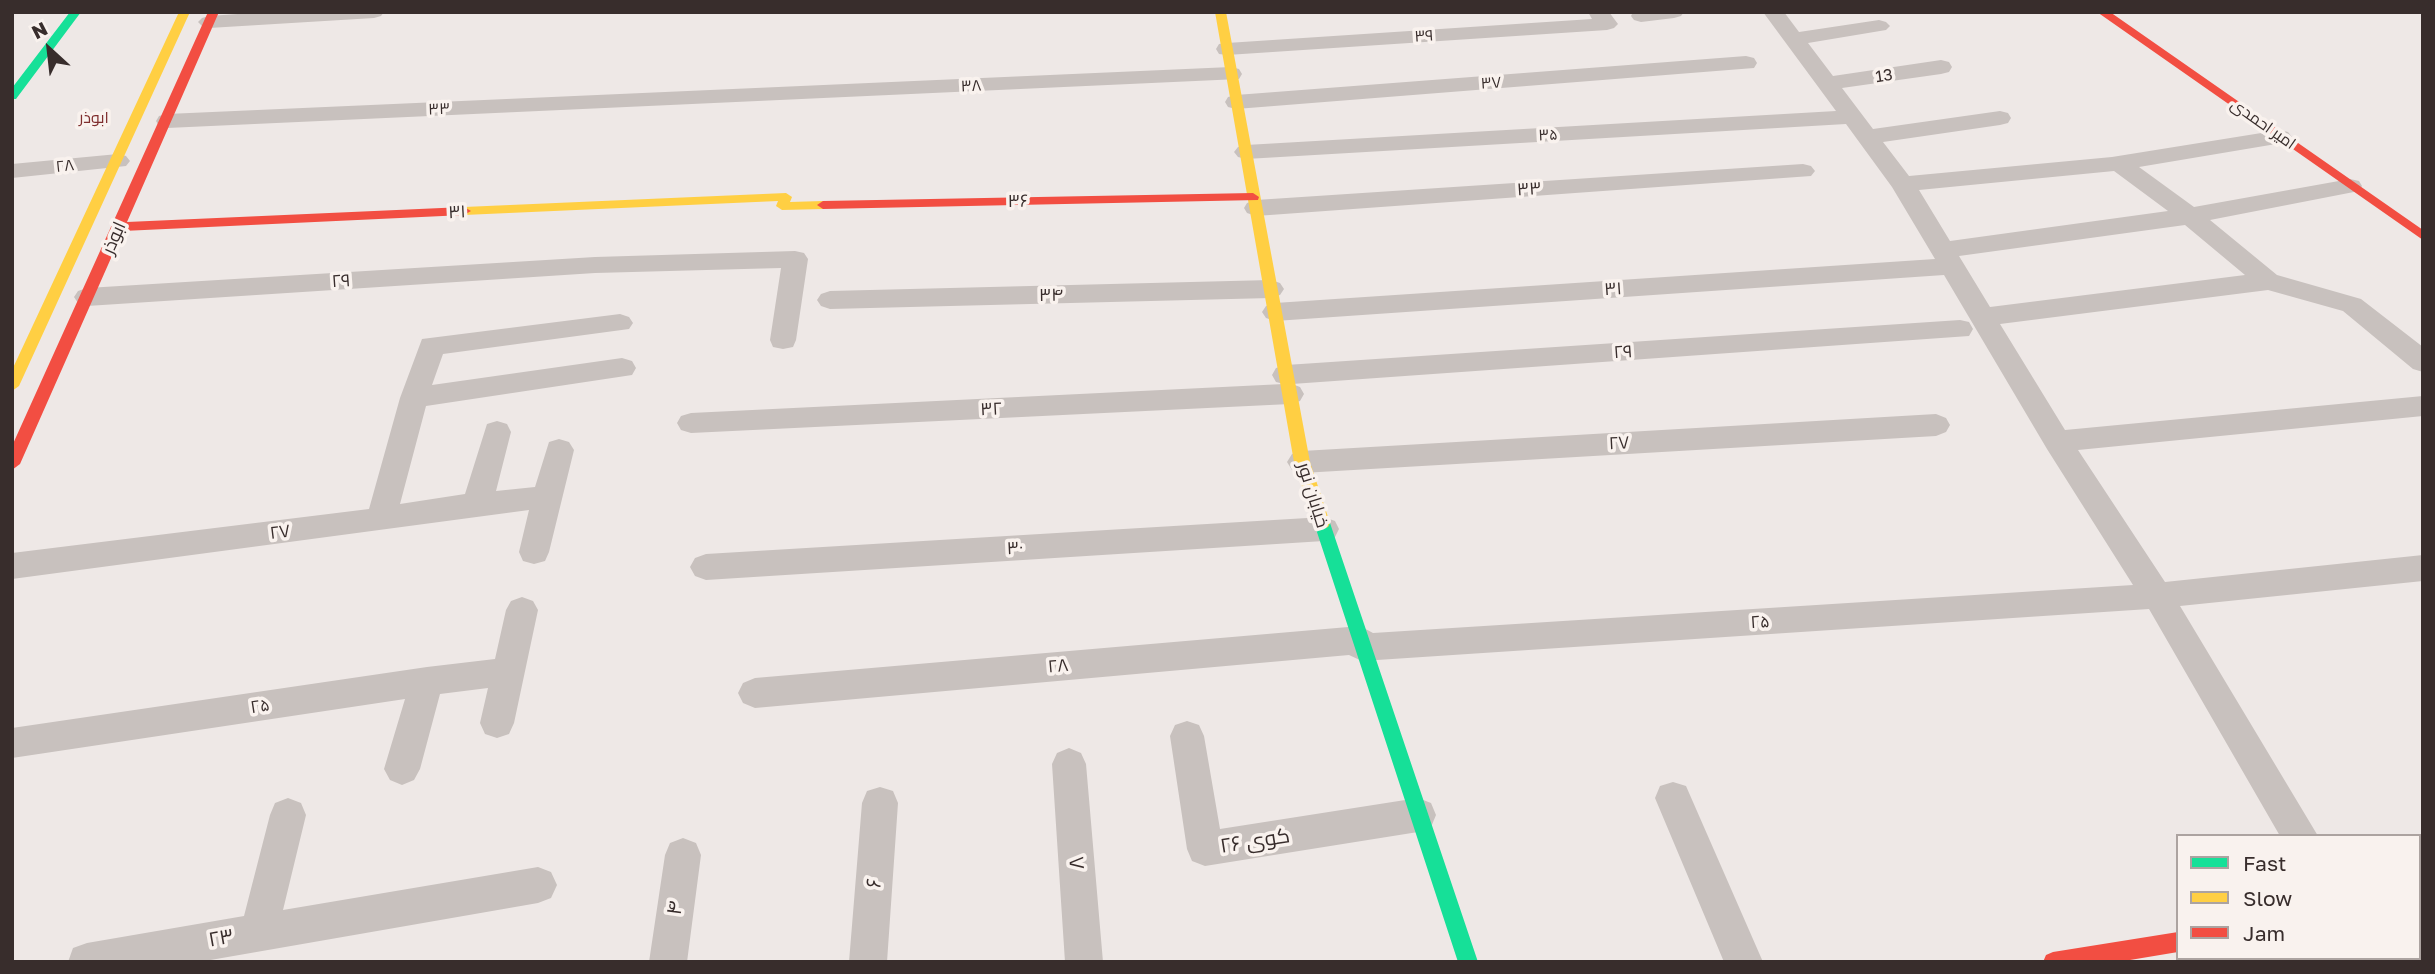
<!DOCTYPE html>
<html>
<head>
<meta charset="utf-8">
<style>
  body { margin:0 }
  #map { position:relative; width:2435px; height:974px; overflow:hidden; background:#eee8e6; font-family:"Golos Text",sans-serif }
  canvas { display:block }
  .frame { position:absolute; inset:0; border:14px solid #382d2c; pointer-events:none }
  .legend { position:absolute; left:2176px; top:834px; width:245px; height:126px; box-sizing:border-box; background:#f9f2ee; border:2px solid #aca3a0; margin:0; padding:9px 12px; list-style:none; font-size:21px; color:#382d2c }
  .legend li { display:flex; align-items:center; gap:14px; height:35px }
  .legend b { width:35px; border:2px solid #aca3a0 }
  .north { position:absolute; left:14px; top:14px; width:70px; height:70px; -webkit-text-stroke:5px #f9f2ee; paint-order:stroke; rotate:333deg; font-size:19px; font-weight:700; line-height:28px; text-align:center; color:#382d2c }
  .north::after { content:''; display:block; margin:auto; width:24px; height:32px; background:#382d2c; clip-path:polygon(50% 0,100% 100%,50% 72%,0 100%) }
</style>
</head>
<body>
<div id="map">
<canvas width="2435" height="974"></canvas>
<div class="frame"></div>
<ul class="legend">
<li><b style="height:9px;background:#16e098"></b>Fast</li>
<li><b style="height:9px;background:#ffcf43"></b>Slow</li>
<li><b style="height:9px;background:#f24e42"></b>Jam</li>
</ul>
<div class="north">N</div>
</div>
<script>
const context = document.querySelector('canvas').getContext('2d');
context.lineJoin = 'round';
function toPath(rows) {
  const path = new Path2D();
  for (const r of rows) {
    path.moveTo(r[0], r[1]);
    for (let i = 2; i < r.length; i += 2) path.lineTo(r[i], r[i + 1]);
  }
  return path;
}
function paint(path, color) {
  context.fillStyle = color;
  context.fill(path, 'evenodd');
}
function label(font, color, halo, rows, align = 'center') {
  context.font = font + ' "Golos Text",Cairo,sans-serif';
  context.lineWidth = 7;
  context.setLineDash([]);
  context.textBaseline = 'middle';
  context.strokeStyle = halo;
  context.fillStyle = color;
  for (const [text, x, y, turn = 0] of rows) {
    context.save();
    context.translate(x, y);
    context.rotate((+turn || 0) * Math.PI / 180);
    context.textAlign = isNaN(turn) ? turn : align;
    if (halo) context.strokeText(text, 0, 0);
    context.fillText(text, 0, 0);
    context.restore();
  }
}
const street = toPath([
  [266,12,384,12,381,16,374,18,209,28,202,26,198,22,202,18,209,16,266,12],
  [1588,12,1609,12,1618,24,1614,28,1607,30,1227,55,1219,54,1216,49,1219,44,1227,43,1592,19,1588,12],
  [1633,12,1684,12,1681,16,1674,18,1641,22,1634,20,1631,16,1633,12],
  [1763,12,1784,12,1799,32,1879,20,1886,22,1890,26,1886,30,1808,43,1833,76,1941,60,1949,62,1952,67,1949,72,1941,74,1842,88,1873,129,2000,111,2008,113,2011,118,2008,123,2000,125,1883,142,1909,176,2112,157,2280,130,2288,132,2292,137,2288,142,2139,167,2194,207,2350,179,2359,181,2362,186,2359,191,2210,220,2277,275,2361,299,2423,347,2423,372,2413,369,2343,311,2268,290,2000,324,2065,430,2423,396,2423,416,2078,450,2165,582,2423,555,2423,581,2180,606,2318,836,2280,836,2149,609,1362,661,1349,655,755,708,743,703,738,693,743,683,755,678,1360,626,1373,633,2133,585,2047,449,1944,275,1275,321,1266,318,1262,312,1266,306,1275,303,1935,259,1892,187,1846,124,1246,159,1238,157,1234,152,1238,147,1246,145,1836,111,1763,12],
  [2114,171,2168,211,1950,241,1919,190,2114,171],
  [2185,225,2245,275,1990,307,1959,256,2185,225],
  [1746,56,1754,58,1757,63,1754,68,1236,109,1228,107,1225,102,1228,97,1236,95,1746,56],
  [1231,67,1239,69,1242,74,1239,79,167,128,159,126,156,121,159,116,167,114,1231,67],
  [118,154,126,156,130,161,126,166,12,178,12,164,118,154],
  [1803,164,1811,166,1815,171,1811,176,1256,216,1247,213,1244,208,1247,203,1256,200,1803,164],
  [795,251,804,253,808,259,796,340,793,347,783,349,773,347,770,340,781,268,595,273,87,306,78,303,74,297,78,291,87,288,595,257,795,251],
  [1271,280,1280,283,1284,289,1280,295,1271,298,830,309,821,306,817,300,821,294,830,291,1271,280],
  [620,314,629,317,633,323,629,329,443,354,432,385,622,358,632,361,636,368,632,375,426,406,400,504,465,494,487,424,497,421,507,424,511,432,496,491,535,487,549,442,559,439,569,442,574,450,549,552,545,561,534,564,523,561,519,552,529,510,12,579,12,553,369,509,400,398,422,339,620,314],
  [1960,320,1969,322,1973,329,1969,336,1292,384,1300,387,1304,394,1300,401,1290,404,691,433,681,430,677,423,681,416,691,413,1284,384,1276,382,1272,375,1276,368,1286,365,1960,320],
  [1936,414,1946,418,1950,425,1946,432,1936,436,1302,473,1292,470,1287,462,1292,454,1302,451,1936,414],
  [1324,517,1335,521,1339,529,1335,537,1324,541,706,580,695,576,690,567,695,558,706,554,1324,517],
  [522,597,533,601,538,610,514,723,509,734,497,738,485,734,480,723,488,688,440,694,420,769,414,780,402,785,390,780,384,769,405,699,12,758,12,728,427,667,495,659,506,610,511,601,522,597],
  [1187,721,1199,725,1204,736,1220,829,1418,798,1431,803,1436,815,1431,827,1418,832,1205,866,1192,861,1187,849,1170,736,1175,725,1187,721],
  [1069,748,1081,753,1086,764,1103,962,1065,962,1052,764,1057,753,1069,748],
  [1673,782,1686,786,1763,962,1724,962,1655,798,1660,786,1673,782],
  [880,787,893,791,898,803,887,962,849,962,862,803,867,791,880,787],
  [288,798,301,803,306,815,283,910,538,867,551,872,557,885,551,898,538,903,199,962,68,962,73,948,87,943,244,916,270,815,275,803,288,798],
  [683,838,696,843,701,855,687,962,649,962,665,855,670,843,683,838],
  [2354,958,2393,958,2394,962,2355,962,2354,958]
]);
const fast = toPath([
  [70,12,81,12,16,99,12,99,12,88,70,12],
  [1322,517,1328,519,1330,523,1478,962,1458,962,1314,523,1316,519,1322,517]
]);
const slow = toPath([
  [179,12,190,12,19,386,12,391,12,370,179,12],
  [1215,12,1226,12,1310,462,1330,523,1328,527,1322,529,1316,527,1314,523,1294,462,1215,12],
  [786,193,792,197,790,202,823,201,829,205,823,209,782,210,776,206,778,201,464,215,457,211,464,207,786,193]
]);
const jam = toPath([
  [208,12,219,12,127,222,464,207,471,211,464,215,123,231,20,464,12,470,12,446,208,12],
  [2097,12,2110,12,2423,230,2423,240,2097,12],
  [1253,193,1259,197,1258,200,823,209,817,205,823,201,1253,193],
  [2423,892,2423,912,2419,913,2419,893,2423,892],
  [2178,932,2178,952,2118,962,2043,962,2046,955,2053,952,2178,932]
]);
const farStreetnames = [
  ["۳۹",1424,36,-4],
  ["13",1884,76,-8],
  ["۳۷",1491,83,-4],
  ["۳۸",971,86,-3],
  ["۳۳",439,109,-2],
  ["امیر احمدی",2263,124,35],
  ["۳۵",1548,135,-3],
  ["۲۸",65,166,-6]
];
const farNeighbourhoodnames = [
  ["ابوذر",94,118]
];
const streetNames = [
  ["۳۳",1529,189,-4],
  ["۳۶",1018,201,-1],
  ["۳۱",457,212,-3],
  ["ابوذر",114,238,-66],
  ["۲۹",341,281,-4],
  ["۳۱",1613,289,-4],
  ["۳۴",1051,295,-1],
  ["۲۹",1623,352,-4],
  ["۳۲",991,409,-3],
  ["۲۷",1619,443,-3],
  ["خیابان نور",1313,495,73],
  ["۲۷",280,532,-7],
  ["۳۰",1015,548,-3],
  ["۲۵",1760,622,-4],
  ["۲۸",1058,666,-5],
  ["۲۵",260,706,-9]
];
const nearStreetnames = [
  ["کوی ۲۶",1255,841,-9],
  ["۸",1077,863,-94],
  ["۶",874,883,-85],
  ["۴",675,908,-82],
  ["۲۳",221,938,-10]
];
paint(street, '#c8c1be');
paint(fast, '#16e098');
paint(slow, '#ffcf43');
paint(jam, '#f24e42');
label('16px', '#382d2c', '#f9f2ee', farStreetnames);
label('16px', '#7f2e2e', '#f9f2ee', farNeighbourhoodnames);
label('18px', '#382d2c', '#f9f2ee', streetNames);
label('21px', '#382d2c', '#f9f2ee', nearStreetnames);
</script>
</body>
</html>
